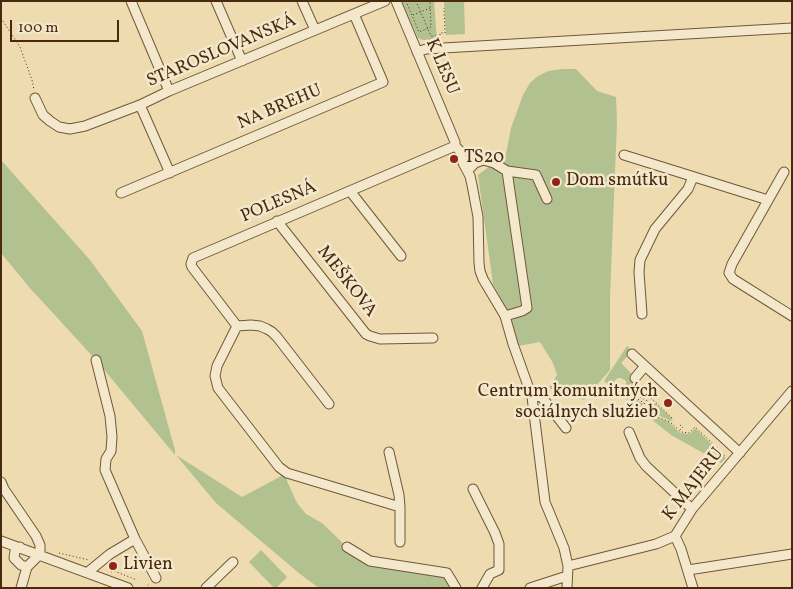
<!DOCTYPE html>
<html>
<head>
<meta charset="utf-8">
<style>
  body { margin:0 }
  #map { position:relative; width:793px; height:589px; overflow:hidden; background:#eedbb0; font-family:Vollkorn,serif }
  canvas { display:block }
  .frame { position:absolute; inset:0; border:2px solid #492a10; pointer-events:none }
  .scale { position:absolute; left:10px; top:20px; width:109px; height:22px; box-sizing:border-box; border:2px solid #492a10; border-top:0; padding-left:6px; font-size:15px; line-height:18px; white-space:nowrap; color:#492a10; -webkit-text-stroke:4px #f4e8cc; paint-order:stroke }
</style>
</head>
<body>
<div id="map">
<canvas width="793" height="589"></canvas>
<div class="frame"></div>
<div class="scale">100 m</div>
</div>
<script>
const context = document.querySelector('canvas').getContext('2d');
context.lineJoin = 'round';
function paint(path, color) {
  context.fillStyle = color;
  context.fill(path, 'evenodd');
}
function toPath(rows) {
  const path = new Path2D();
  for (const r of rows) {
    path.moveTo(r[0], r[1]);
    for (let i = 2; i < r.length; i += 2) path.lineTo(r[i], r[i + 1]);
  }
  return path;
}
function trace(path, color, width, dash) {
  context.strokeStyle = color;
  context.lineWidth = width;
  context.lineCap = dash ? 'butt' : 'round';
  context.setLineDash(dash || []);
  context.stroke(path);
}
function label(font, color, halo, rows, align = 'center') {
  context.font = font + ' Vollkorn,serif';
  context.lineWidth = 5;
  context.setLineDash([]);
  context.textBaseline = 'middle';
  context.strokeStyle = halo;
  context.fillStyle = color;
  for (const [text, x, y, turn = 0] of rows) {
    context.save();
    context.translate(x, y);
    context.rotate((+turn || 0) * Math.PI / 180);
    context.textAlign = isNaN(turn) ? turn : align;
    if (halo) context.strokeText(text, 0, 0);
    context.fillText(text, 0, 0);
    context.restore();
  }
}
const green = toPath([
  [402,1,434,1,437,40,423,40,418,38],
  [444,1,464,1,465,34,446,35],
  [562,69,576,69,597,91,616,97,617,122,610,297,610,370,584,400,549,388,557,375,553,363,540,342,518,346,510,315,493,284,478,175,506,154,511,128,523,95,530,83,538,76,548,71],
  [1,160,90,260,142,331,175,450,175,455,96,360,29,287,1,253],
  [627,346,633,351,621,363,632,374,638,368,643,375,635,384,644,393,641,396,628,389,626,387,626,381,621,378,618,378,615,380,614,384,615,388,619,390,624,389,627,393,643,404,641,406,642,410,646,410,655,416,656,419,659,418,669,422,680,433,690,434,695,428,726,458,721,463,671,435,604,381],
  [655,403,673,419,671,421,658,415,656,415,653,413,652,406],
  [176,455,242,497,287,473,287,481,297,503,306,514,322,523,347,547,370,561,447,573,453,588,319,588,300,574,216,503],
  [261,550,287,577,276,588,274,588,249,562]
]);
const path = toPath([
  [406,1,419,32,431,27,430,1],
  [416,1,431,36,440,36,441,41],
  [413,15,430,8],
  [1,18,20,47,32,80,34,90],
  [440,35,440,33,445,33,444,8],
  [637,385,645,393,642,397],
  [622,386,628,393,644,403,647,409,657,417,670,422,681,432,689,433,695,427,720,450,721,452,726,457],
  [628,390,651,403,652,413],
  [646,394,653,400,654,400],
  [651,402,653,400,673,419],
  [680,425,683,427,680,430],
  [59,553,89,560],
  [111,572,114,571,137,580],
  [145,588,150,583]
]);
const minor = toPath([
  [131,1,169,91],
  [216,1,242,61],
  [302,1,315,30],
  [396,1,455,142,455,146],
  [417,52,426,49,792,28],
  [35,98,43,115,50,121,59,127,70,129,85,126,140,105],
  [455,146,460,151,463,163,470,176,472,185,478,217,479,263,480,271,483,279,505,316,513,344,532,397,545,502,564,548,568,566,567,588],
  [624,155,768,200],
  [468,170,475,163,483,160,494,163,507,171,536,175,547,199],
  [784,172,732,264,729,273,733,279,792,316],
  [170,173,140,105,169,91,385,1],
  [350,191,401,256],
  [121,193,383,82,354,14],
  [277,221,366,334,370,336,380,339,433,338],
  [642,314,639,272,640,260,655,229,688,189,693,177],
  [505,316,522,311,527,308,507,171],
  [237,326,192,267,191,264,193,258,455,146],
  [237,326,217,366,215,376,218,388,279,467,287,473,400,507,400,542],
  [237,326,251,325,260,326,267,329,272,332,277,337,329,404],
  [632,354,740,453],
  [96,360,110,416,112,437,111,451,106,459,105,470,135,539],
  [635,378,645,366],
  [532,397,541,396,566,428],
  [629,432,640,458,646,466,692,509],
  [389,452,399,495,400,507],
  [1,482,4,489,36,536,40,545,40,554],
  [473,489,495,533,499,544,499,570,490,574,482,588],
  [675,536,681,549,693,588],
  [1,541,128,588],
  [20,547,15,551,14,558,21,565,27,567],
  [347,547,370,561,447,573,456,588],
  [568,566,656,544,675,536,692,509,792,391],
  [688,570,792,554],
  [88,572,110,554,135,539,156,578],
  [21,588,27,567,40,554],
  [206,588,233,562],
  [530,588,567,576]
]);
const markers = [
  [454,159,5,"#8f2418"],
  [556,182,5,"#8f2418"],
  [668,403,5,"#8f2418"],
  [113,566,5,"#8f2418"]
];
const streetNames = [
  ["STAROSLOVANSKÁ",222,52,-23],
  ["K LESU",441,67,67],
  ["NA BREHU",280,108,-23],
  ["POLESNÁ",279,203,-23],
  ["MEŠKOVA",346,282,52],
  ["K MAJERU",694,485,-52]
];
const poiNames = [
  ["TS20",464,159],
  ["Dom smútku",566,182],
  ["Centrum komunitných",658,393,"right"],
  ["sociálnych služieb",658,414,"right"],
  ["Livien",123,566]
];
paint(green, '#b2c190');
trace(minor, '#725638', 11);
trace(path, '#492a10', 1, [1, 2.5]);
trace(minor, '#f4e8cc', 9);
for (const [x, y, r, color] of markers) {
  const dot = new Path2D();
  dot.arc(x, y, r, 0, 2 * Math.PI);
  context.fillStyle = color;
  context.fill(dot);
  trace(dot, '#f4e8cc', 2);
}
label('18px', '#492a10', '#f4e8cc', streetNames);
label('18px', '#492a10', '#f4e8cc', poiNames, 'left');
</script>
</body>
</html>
